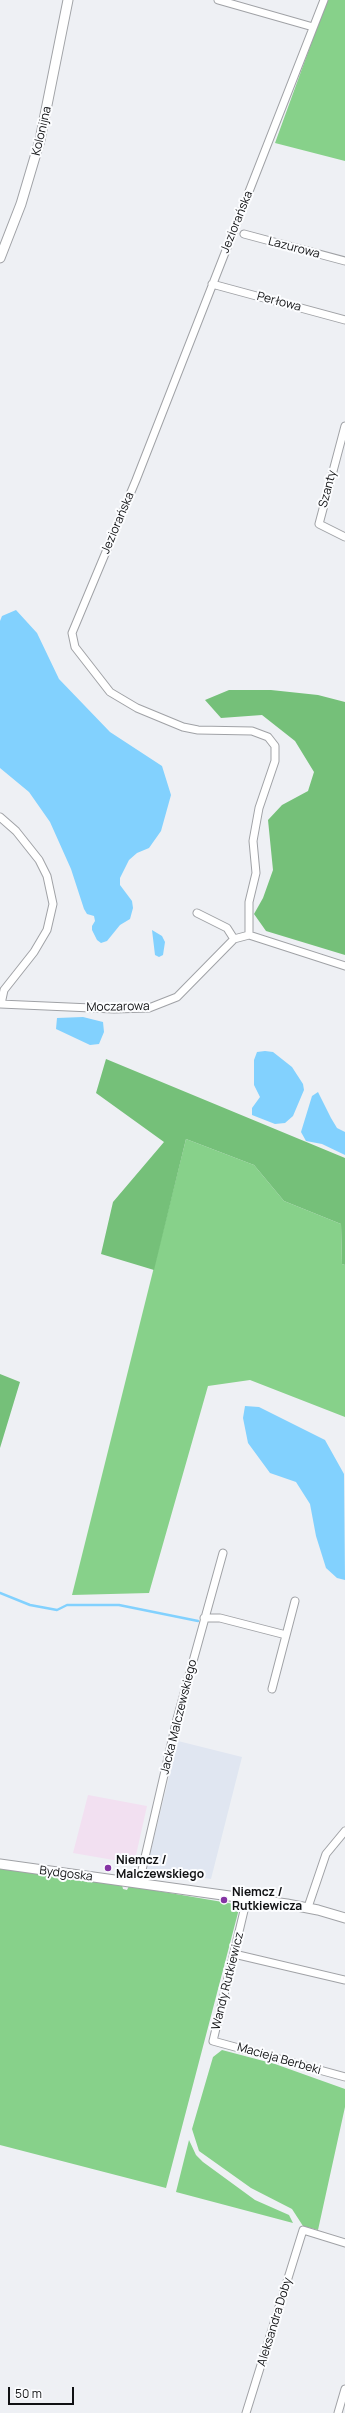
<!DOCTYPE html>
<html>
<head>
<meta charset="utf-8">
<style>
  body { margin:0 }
  #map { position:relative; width:345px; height:2413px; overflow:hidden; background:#eef0f4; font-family:Manrope,sans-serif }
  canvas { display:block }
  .scale { position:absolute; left:8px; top:2387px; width:66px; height:18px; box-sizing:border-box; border:2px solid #101113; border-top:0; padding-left:5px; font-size:12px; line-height:14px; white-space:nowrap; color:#101113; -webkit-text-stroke:3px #fcfdff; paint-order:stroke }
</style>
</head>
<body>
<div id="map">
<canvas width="345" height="2413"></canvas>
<div class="scale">50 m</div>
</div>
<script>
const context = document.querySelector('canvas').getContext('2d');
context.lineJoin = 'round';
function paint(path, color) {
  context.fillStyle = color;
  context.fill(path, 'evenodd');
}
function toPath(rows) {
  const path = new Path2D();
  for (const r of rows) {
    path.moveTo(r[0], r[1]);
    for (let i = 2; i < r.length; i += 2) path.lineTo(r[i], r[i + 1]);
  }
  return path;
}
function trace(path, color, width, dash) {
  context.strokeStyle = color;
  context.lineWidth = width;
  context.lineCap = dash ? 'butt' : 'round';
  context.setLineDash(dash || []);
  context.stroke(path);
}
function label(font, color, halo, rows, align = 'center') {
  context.font = font + ' Manrope,sans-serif';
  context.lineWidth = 4;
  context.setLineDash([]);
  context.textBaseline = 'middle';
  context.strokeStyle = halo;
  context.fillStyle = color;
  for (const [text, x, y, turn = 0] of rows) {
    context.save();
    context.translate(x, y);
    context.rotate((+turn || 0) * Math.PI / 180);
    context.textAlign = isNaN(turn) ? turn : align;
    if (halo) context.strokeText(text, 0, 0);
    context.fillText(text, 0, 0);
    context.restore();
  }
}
const commercial = toPath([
  [88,1795,147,1806,136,1855,125,1862,73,1853]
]);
const built = toPath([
  [178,1741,242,1757,211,1879,146,1870]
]);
const green = toPath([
  [327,0,345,0,345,161,275,143],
  [186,1139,254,1165,284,1201,341,1224,342,1264,345,1265,345,1417,250,1380,208,1386,149,1593,72,1595],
  [0,1866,122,1885,123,1889,127,1890,129,1886,240,1905,166,2188,0,2145],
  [222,2050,275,2064,345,2089,345,2107,318,2230,303,2226,292,2209,251,2188,199,2151,192,2129,213,2057],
  [189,2140,196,2155,203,2162,255,2200,289,2215,293,2223,176,2192]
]);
const forest = toPath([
  [229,690,271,690,318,695,345,702,345,955,266,931,254,914,263,898,273,870,268,820,282,805,308,791,314,772,295,741,262,715,221,718,205,700],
  [106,1059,345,1158,345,1265,342,1264,341,1224,284,1201,254,1165,186,1139,154,1270,101,1254,113,1202,164,1142,96,1093],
  [0,1374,20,1382,0,1448]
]);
const water = toPath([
  [16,610,37,633,59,679,110,732,162,766,171,795,161,831,149,848,137,853,129,860,120,878,120,885,132,901,133,908,130,919,120,925,107,941,101,943,97,940,92,930,92,926,95,921,94,916,87,914,84,909,71,869,50,822,29,792,0,768,0,621,2,616],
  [152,930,162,936,165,942,163,955,159,957,155,955],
  [83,1017,103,1022,104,1032,99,1044,90,1045,56,1029,57,1018],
  [265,1051,273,1052,292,1067,303,1084,304,1090,293,1116,285,1123,275,1124,252,1115,252,1108,260,1097,254,1085,254,1060,257,1052],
  [318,1092,331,1118,337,1128,345,1132,345,1155,322,1144,306,1141,301,1132,312,1096],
  [245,1406,259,1407,325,1440,344,1474,345,1580,337,1578,326,1568,316,1536,310,1504,296,1482,270,1473,248,1443,243,1418]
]);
const stream = toPath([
  [0,1593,30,1605,57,1610,67,1605,119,1605,198,1621]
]);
const minor = toPath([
  [218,0,313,27],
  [244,234,345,261],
  [212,284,345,320],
  [345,426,319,524,345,537],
  [0,817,16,831,39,860,47,876,53,904,47,930,34,952,4,990,1,1004],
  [197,913,227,928,234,939],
  [249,935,249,902,256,873,253,841,259,808,275,761,275,746,268,737,252,731,198,730,183,727,137,708,110,692,75,647,72,633,136,480,324,0],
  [0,1004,114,1009,149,1008,177,997,234,939,249,935,345,966],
  [204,1618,220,1618,286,1635],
  [272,1689,295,1601],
  [139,1883,177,1719,223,1553],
  [247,1898,213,2041,345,2077],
  [308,1907,326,1854,345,1831],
  [234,1954,345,1980],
  [246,2413,303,2230,345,2243],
  [338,2413,345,2389]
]);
const tertiary = toPath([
  [0,258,21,204,40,140,68,0],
  [0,1864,287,1904,318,1910,345,1918]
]);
const markers = [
  [108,1868,4,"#8534a3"],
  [224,1900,4,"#8534a3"]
];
const streetNames = [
  ["Kolonijna",42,131,-77],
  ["Jeziorańska",237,222,-68],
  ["Lazurowa",294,248,15],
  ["Perłowa",279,302,15],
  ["Szanty",328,489,-75],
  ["Jeziorańska",118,523,-67],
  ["Moczarowa",118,1007,-1],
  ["Jacka Malczewskiego",179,1717,-76],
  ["Bydgoska",66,1874,7],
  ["Wandy Rutkiewicz",228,1981,-76],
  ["Macieja Berbeki",279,2059,16],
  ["Aleksandra Doby",275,2322,-73]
];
const poiNames = [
  ["Niemcz /",116,1861],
  ["Malczewskiego",116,1875],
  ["Niemcz /",232,1893],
  ["Rutkiewicza",232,1907]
];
paint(commercial, '#f2e0f1');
paint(built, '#e0e6f1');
paint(green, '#87d18a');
paint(forest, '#75c079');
paint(water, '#82d1fe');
trace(stream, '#82d1fe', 2.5);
trace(minor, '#a0a2a6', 9);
trace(tertiary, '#a0a2a6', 11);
trace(minor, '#fff', 7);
trace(tertiary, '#fff', 9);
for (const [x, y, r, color] of markers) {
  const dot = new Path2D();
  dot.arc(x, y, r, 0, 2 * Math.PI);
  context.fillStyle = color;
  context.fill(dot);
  trace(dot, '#fcfdff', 1.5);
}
label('12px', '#101113', '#fcfdff', streetNames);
label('bold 12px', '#101113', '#fcfdff', poiNames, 'left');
</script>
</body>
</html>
